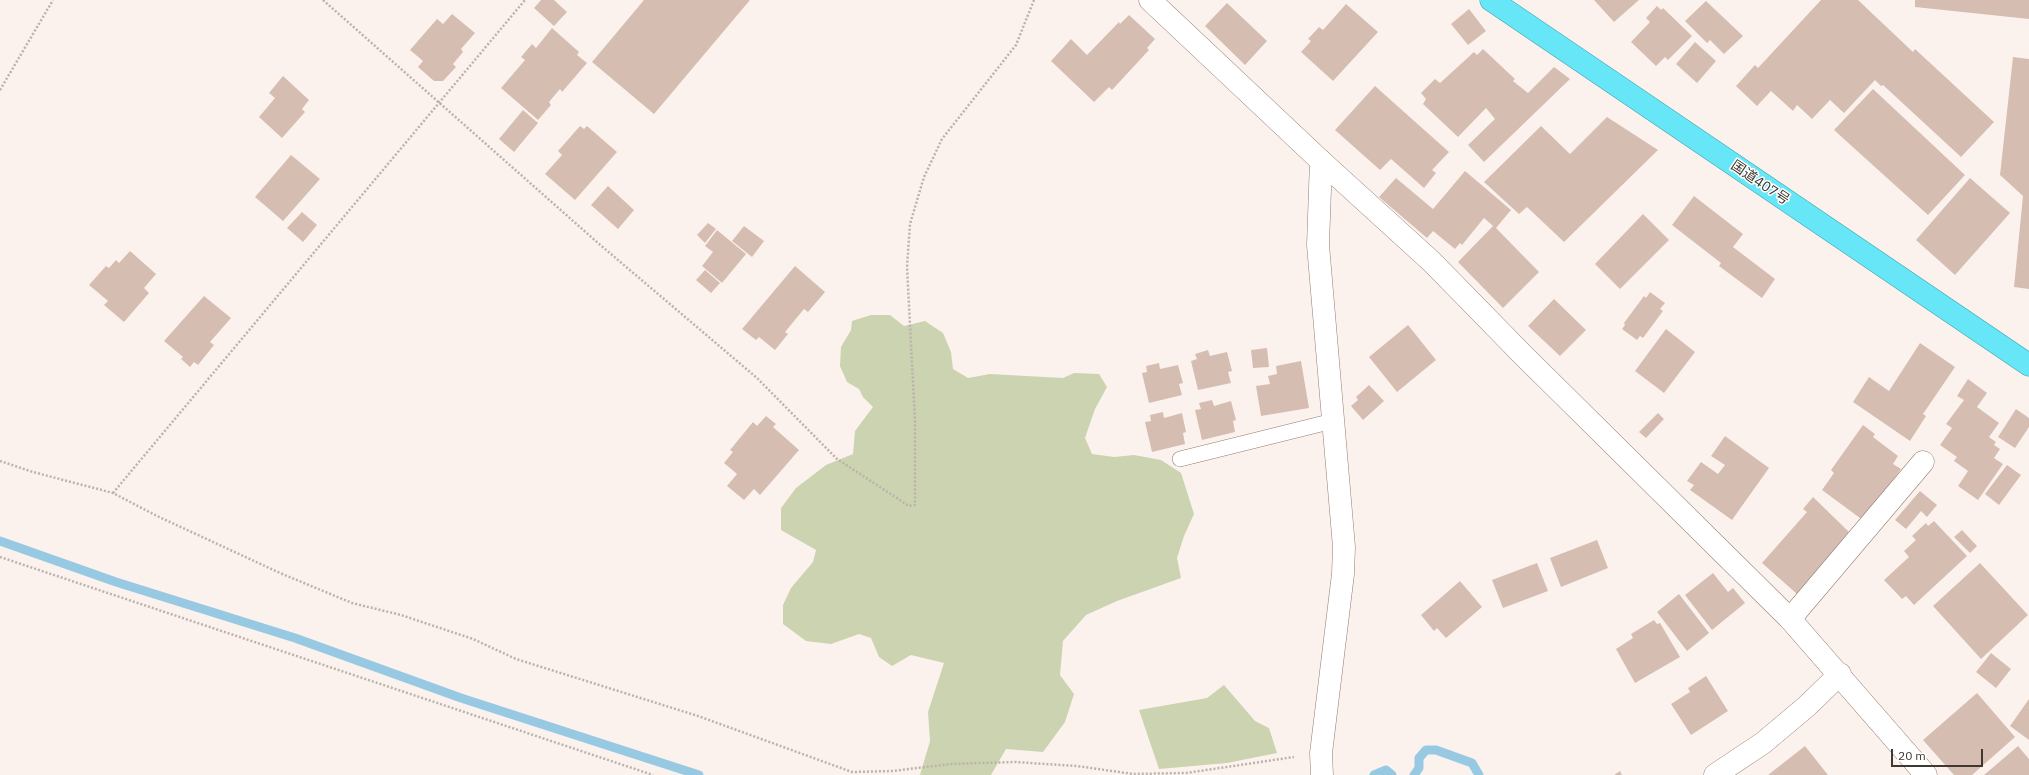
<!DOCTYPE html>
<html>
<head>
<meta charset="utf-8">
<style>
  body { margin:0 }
  #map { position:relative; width:2029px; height:775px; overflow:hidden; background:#fcf2ed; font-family:"IBM Plex Sans",sans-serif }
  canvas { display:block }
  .scale { position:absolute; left:1891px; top:749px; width:92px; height:18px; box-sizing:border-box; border:2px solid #403731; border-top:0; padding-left:5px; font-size:12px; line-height:14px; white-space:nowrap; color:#403731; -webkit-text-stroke:3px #fff; paint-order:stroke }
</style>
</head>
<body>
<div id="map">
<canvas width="2029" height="775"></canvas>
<div class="scale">20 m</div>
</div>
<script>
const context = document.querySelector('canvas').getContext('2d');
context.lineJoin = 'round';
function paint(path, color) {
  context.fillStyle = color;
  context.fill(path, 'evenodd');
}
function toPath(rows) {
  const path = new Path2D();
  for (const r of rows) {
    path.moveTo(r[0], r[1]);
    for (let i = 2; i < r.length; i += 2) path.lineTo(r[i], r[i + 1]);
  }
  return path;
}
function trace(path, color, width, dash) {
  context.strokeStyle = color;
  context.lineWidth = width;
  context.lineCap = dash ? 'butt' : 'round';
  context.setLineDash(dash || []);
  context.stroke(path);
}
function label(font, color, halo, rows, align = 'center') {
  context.font = font + ' "IBM Plex Sans","Noto Sans JP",sans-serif';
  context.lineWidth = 3;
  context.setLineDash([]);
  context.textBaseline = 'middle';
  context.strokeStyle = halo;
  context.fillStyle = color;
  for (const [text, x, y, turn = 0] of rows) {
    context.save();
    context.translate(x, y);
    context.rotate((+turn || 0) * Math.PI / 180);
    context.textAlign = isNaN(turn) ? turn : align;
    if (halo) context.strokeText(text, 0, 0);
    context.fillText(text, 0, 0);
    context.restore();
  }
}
const green = toPath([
  [871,315,890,315,904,326,925,321,943,333,951,352,953,369,968,378,990,374,1063,378,1074,373,1099,374,1107,387,1095,409,1085,438,1092,454,1114,457,1134,455,1161,460,1181,473,1194,514,1184,536,1177,558,1181,578,1117,601,1086,615,1063,641,1060,675,1074,694,1065,722,1043,752,1006,749,991,775,920,775,930,741,928,712,944,663,911,655,892,666,879,657,871,638,859,634,831,644,806,641,783,624,783,605,791,588,813,562,816,550,781,530,781,508,796,488,826,465,853,454,855,431,873,407,863,397,859,389,847,382,840,366,841,347,851,330,852,321],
  [1224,685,1255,721,1269,728,1277,753,1227,763,1159,769,1139,710,1207,698]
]);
const stream = toPath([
  [0,541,116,582,295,638,461,698,699,775],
  [1374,775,1386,770,1392,775],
  [1414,775,1419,768,1419,758,1426,750,1436,750,1472,763,1479,775]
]);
const building = toPath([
  [541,0,554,0,567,12,554,26,534,8],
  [644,0,750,0,654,114,592,62],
  [1594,0,1639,0,1614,22],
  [1821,0,1858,0,1913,52,1915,49,1994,122,1961,157,1883,85,1881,86,1875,80,1844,113,1830,100,1812,119,1797,105,1793,111,1771,91,1757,106,1736,86,1755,65,1758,68],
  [1915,0,2029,0,2029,19,1915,7],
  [1706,1,1743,36,1724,54,1710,40,1707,43,1685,21],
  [1227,3,1267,41,1245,65,1205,26],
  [1346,4,1378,32,1333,81,1301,52,1311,41,1308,39,1319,27,1323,30],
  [1657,6,1661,10,1663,8,1692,36,1668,60,1665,57,1656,66,1631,42,1650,22,1646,18],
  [1469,9,1486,31,1468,45,1451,24],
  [452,14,475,33,461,49,463,52,453,64,456,67,443,81,434,81,418,67,423,61,410,50,437,19,443,24],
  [1129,15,1155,39,1147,48,1149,50,1112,90,1109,87,1094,102,1051,61,1071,39,1087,55,1119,22,1120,24],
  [552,28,579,52,577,55,587,63,562,92,560,89,549,102,551,105,538,120,501,88,525,60,521,57,532,44,536,48],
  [1695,42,1716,61,1697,83,1676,64],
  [1483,49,1515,79,1513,81,1528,93,1554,67,1570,79,1484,162,1468,145,1495,119,1486,108,1458,137,1423,104,1426,99,1421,93,1435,79,1440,83,1474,52,1477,55],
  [2013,57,2029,59,2029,289,2014,287,2023,196,2000,175],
  [283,76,309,100,302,109,305,112,282,138,259,117,275,98,269,93],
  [1375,86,1449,152,1432,170,1436,173,1424,188,1391,159,1380,170,1335,130],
  [1873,89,1965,175,1928,215,1834,130],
  [523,110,538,123,514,152,499,139],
  [1607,117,1658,150,1564,242,1527,207,1519,214,1484,182,1541,126,1570,154],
  [580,126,584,129,587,126,617,152,575,200,545,174,562,155,558,151],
  [291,155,320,179,283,221,255,197],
  [1465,171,1511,210,1496,228,1539,272,1503,308,1458,262,1493,226,1484,218,1462,245,1460,243,1455,249,1433,231,1427,238,1379,197,1396,178,1433,209],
  [1970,178,2010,213,1955,275,1916,240],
  [608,186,634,210,618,229,591,205],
  [1694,196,1743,234,1733,247,1775,279,1762,298,1719,266,1721,263,1672,225],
  [302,212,317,225,303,242,287,228],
  [1643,214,1669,240,1620,289,1595,264],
  [708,223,716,229,705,243,697,235],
  [744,226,764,241,752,257,732,241],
  [717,230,746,254,722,283,702,266,713,252,705,246],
  [130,251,156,274,144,288,149,293,124,322,104,305,108,301,89,285,106,266,109,268,116,260,119,263],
  [795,266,825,292,808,312,804,309,785,332,788,334,775,350,759,337,756,340,742,329],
  [705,270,720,283,711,293,696,280],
  [1650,292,1665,303,1660,309,1663,311,1643,338,1640,336,1637,340,1622,329,1625,325,1624,323,1644,296,1646,298],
  [204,296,231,318,210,342,214,345,198,365,194,362,190,367,181,359,183,357,164,341],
  [1554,299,1586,330,1560,356,1528,326],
  [1408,325,1436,360,1397,392,1369,357],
  [1666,329,1695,352,1664,393,1635,371],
  [1920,343,1955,367,1923,414,1926,416,1910,441,1853,402,1869,377,1889,391],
  [1267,348,1269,367,1253,368,1251,350],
  [1208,350,1210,356,1227,352,1232,371,1228,372,1231,383,1198,390,1191,361,1197,359,1195,354],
  [1301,361,1309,408,1261,416,1256,386,1270,384,1268,376,1277,374,1276,366],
  [1159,363,1160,369,1178,365,1183,383,1179,384,1182,395,1149,403,1142,373,1147,372,1146,366],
  [1968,379,1987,393,1977,407,1999,423,1989,437,1996,442,1994,445,2000,449,1994,458,2003,464,1978,500,1958,486,1968,471,1954,461,1957,457,1940,445,1952,428,1946,424,1964,400,1957,396],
  [1369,385,1384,401,1363,420,1351,406,1358,400,1356,397],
  [1212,400,1214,406,1231,401,1236,420,1233,421,1235,432,1202,440,1195,410,1201,409,1199,403],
  [2016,409,2029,418,2029,427,2015,448,1998,437],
  [1163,412,1164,418,1182,413,1186,432,1183,433,1185,444,1152,452,1145,422,1151,421,1150,415],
  [1658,413,1664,419,1646,438,1639,432],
  [766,416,776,424,773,427,799,450,760,495,754,489,744,500,727,486,737,474,724,463,733,452,730,450,753,422,757,426],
  [1863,425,1875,434,1873,437,1898,456,1893,464,1901,469,1864,521,1822,490,1834,473,1831,470],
  [1725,436,1769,468,1732,520,1690,490,1694,485,1687,481,1701,462,1718,474,1725,465,1711,456],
  [2007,465,2021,475,1999,505,1985,494],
  [1920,491,1937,505,1927,517,1921,511,1906,529,1895,520],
  [1813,497,1849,532,1841,541,1843,543,1797,594,1762,563,1807,512,1803,509],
  [1934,521,1967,556,1914,605,1906,596,1902,599,1884,580,1909,557,1904,551,1916,540,1912,536,1926,523,1928,526],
  [1962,530,1977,546,1970,553,1954,537],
  [1597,540,1608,568,1561,587,1550,558],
  [1537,563,1548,591,1503,608,1492,580],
  [1980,563,2028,615,1981,659,1933,606],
  [1713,573,1728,592,1733,588,1745,603,1712,630,1685,595],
  [1460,581,1482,607,1446,638,1437,628,1434,631,1421,615],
  [1679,594,1709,633,1687,651,1657,612],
  [1654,620,1657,624,1660,623,1680,657,1635,683,1616,649,1633,638,1631,634],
  [1991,653,2011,669,1996,688,1976,672],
  [1706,676,1728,711,1691,735,1671,704,1690,692,1688,688],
  [1977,693,2015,737,1972,775,1954,775,1923,740],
  [2029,699,2029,740,2010,726],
  [1805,746,1828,775,1768,775],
  [2018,746,2029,759,2029,775,1984,775],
  [1620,771,1622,775,1614,775]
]);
const path = toPath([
  [323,0,598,243,757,378,837,459,909,506,915,505,915,421,907,267,910,224,924,177,942,139,1016,45,1034,0],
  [0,90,53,0],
  [0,461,33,472,113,493,157,516,280,573,352,603,401,615,473,639,516,659,698,716,852,772,893,771,950,764,1015,762,1077,766,1133,774,1186,773,1294,757],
  [113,493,525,0],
  [0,557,653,775]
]);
const service = toPath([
  [1180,459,1333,421]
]);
const minor = toPath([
  [1321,161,1318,245,1344,547,1343,574,1321,753,1322,775],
  [1790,619,1923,462],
  [1715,775,1763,743,1807,706,1840,674]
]);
const tertiary = toPath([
  [1150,0,1321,161,1432,262,1522,354,1790,619,1926,775]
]);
const trunk = toPath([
  [1491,0,2029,365]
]);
const streetNames = [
  ["国道407号",1760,183,34]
];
paint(green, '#ccd3b0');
trace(stream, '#98c9e2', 9);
paint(building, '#d5beb1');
trace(service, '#937d71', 16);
trace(minor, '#937d71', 23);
trace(tertiary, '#937d71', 23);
trace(trunk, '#40a4af', 23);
trace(path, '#bbb2ac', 2.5, [2, 2]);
trace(service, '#fff', 15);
trace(minor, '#fff', 22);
trace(tertiary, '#fff', 22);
trace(trunk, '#66e6f6', 22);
label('14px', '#403731', '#fff', streetNames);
</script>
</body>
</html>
